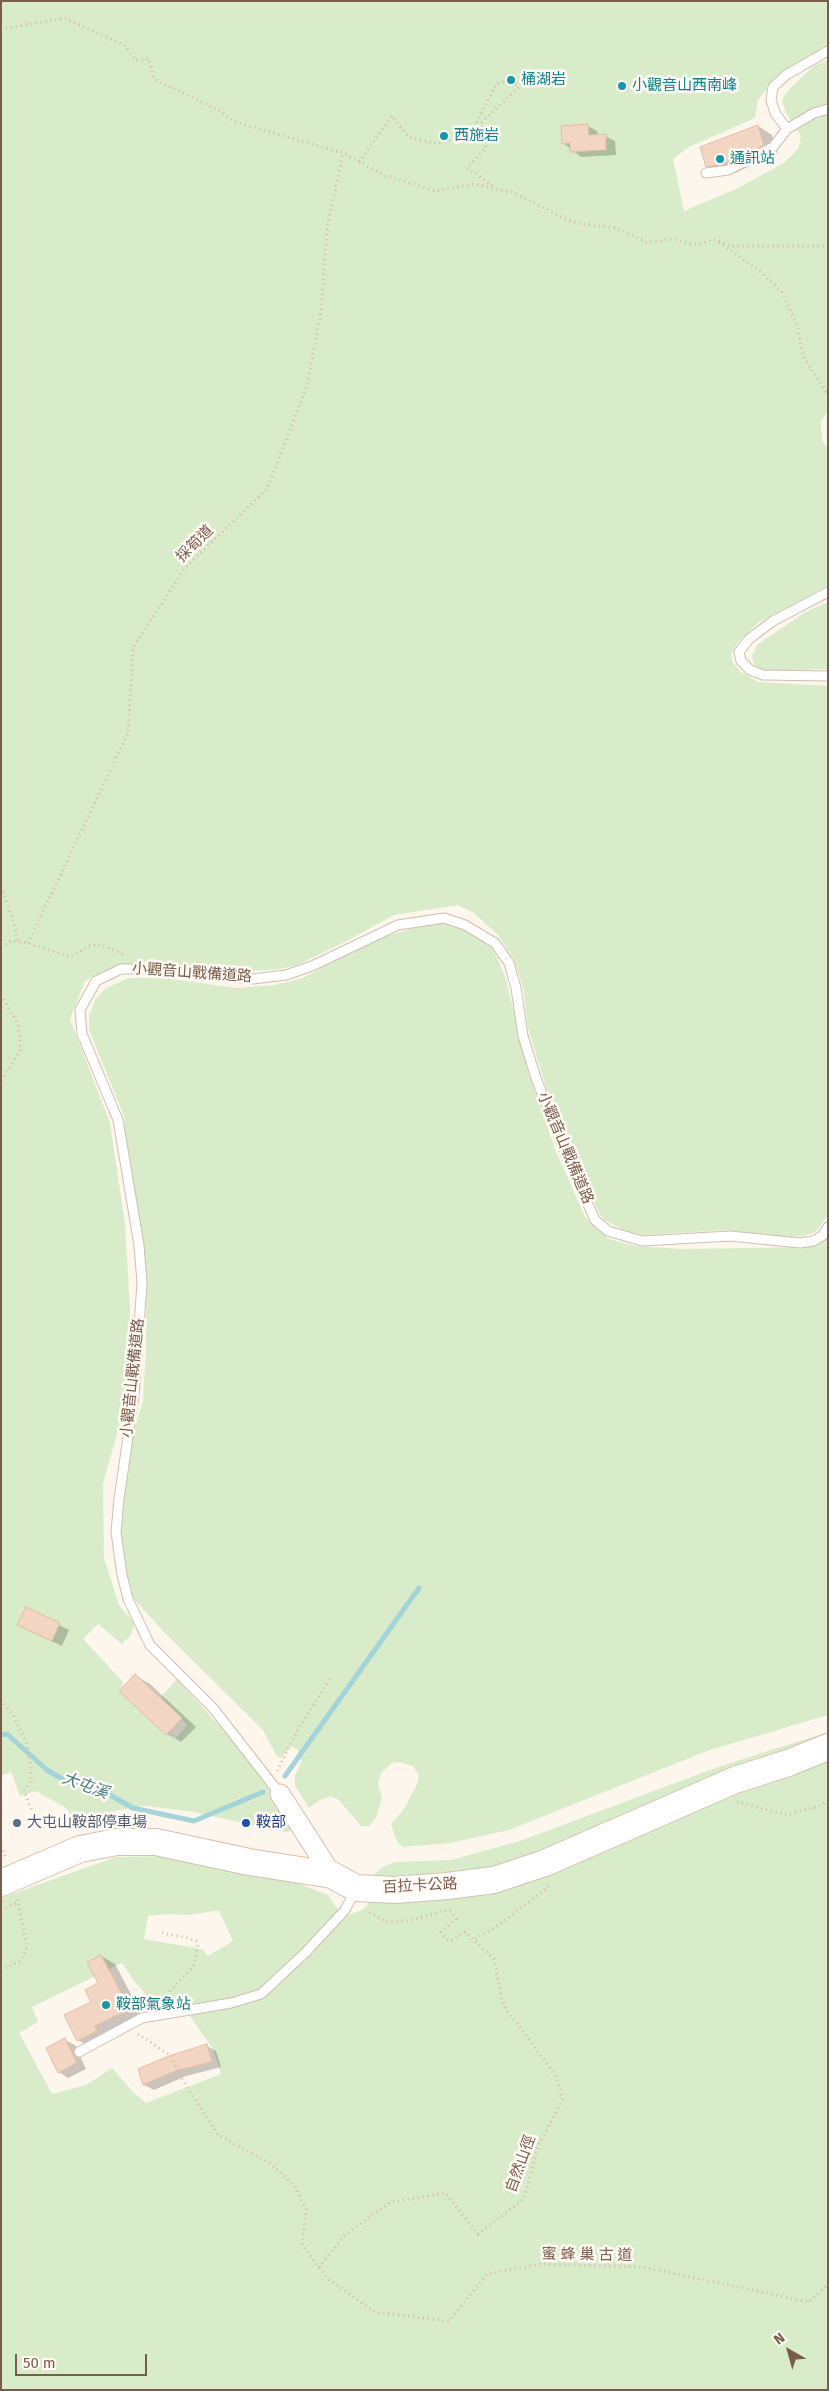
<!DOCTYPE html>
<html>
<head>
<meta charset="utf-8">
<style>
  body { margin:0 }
  #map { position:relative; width:829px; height:2391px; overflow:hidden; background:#fdf6ec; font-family:"Fira Sans",sans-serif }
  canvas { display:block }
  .frame { position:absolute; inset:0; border:2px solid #7a5c4d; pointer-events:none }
  .north { position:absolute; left:764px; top:2326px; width:50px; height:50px; -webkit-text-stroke:4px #fffaf3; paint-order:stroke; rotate:322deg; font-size:14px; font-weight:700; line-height:20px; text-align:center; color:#7a5c4d }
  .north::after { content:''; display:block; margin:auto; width:18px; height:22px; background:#7a5c4d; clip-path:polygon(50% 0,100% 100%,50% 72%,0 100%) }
  .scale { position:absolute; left:15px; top:2354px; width:132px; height:22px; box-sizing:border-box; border:2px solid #7a5c4d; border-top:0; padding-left:6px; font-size:15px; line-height:18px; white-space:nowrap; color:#7a5c4d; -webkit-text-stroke:4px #fffaf3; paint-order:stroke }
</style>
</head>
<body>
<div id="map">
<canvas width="829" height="2391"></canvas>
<div class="frame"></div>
<div class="north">N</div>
<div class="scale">50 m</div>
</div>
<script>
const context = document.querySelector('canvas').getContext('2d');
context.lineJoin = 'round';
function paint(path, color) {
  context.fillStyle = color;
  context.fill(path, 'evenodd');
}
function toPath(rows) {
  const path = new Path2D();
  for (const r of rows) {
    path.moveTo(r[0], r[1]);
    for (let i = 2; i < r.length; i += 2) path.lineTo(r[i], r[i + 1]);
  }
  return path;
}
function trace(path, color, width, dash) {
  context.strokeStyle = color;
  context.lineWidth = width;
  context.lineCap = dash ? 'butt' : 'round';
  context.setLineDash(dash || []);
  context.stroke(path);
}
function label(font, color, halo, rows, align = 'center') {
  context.font = font + ' "Fira Sans","Noto Sans TC",sans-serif';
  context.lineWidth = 5;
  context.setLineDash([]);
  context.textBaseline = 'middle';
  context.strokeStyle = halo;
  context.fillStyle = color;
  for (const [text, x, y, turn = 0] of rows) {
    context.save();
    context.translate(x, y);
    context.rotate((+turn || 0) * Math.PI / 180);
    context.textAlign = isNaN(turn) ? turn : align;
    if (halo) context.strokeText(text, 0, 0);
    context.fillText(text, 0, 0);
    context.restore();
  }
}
const green = toPath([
  [1,1,828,1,828,46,780,74,758,100,755,118,689,147,673,159,684,211,738,188,784,163,798,149,801,136,786,113,782,101,786,93,799,80,814,66,828,60,828,410,821,422,821,430,823,442,828,448,828,586,759,622,737,643,731,654,733,663,741,672,758,682,828,686,828,1215,821,1225,815,1232,804,1236,790,1237,725,1230,644,1235,627,1232,604,1220,598,1211,549,1097,528,1028,523,987,513,958,498,935,474,913,458,905,394,915,347,941,295,966,273,970,236,971,160,964,128,965,103,971,85,981,70,1019,110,1123,125,1224,130,1308,128,1395,103,1484,104,1558,119,1605,135,1624,130,1636,122,1644,98,1624,83,1639,123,1682,121,1687,175,1739,187,1725,161,1697,177,1679,248,1758,290,1820,293,1830,286,1832,188,1811,145,1806,73,1818,66,1808,36,1791,20,1796,11,1772,1,1776],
  [828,602,828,669,765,671,754,665,752,656,757,645,804,613],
  [449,921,482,934,496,955,506,979,528,1072,555,1149,585,1217,594,1226,609,1239,636,1246,681,1249,811,1247,828,1238,828,1715,707,1751,509,1830,450,1843,403,1847,397,1842,391,1824,404,1809,416,1787,419,1776,413,1766,400,1762,392,1763,381,1773,378,1784,382,1798,376,1818,369,1826,361,1826,339,1800,331,1796,320,1800,309,1808,295,1786,295,1775,302,1761,297,1749,291,1747,280,1758,276,1755,263,1730,165,1633,133,1598,120,1567,118,1526,133,1435,143,1400,146,1349,146,1268,128,1161,124,1116,89,1030,89,1016,95,1000,106,988,129,978,158,977,236,988,275,985,303,978,368,942,420,926],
  [828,1732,828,2390,1,2390,1,1898,116,1857,177,1856,300,1884,328,1895,338,1910,345,1916,362,1910,369,1903,372,1876,383,1867,395,1862,451,1860,520,1841,718,1767],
  [214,1911,219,1911,233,1941,208,1956,202,1949,144,1939,148,1916,168,1914,189,1915],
  [122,1963,134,1981,163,2014,189,2015,213,2049,221,2074,146,2103,133,2092,112,2068,86,2085,52,2094,19,2033,38,2022,32,2007]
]);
const shadow = toPath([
  [588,126,597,131,598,136,605,136,615,141,616,155,581,157,563,143],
  [758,126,772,135,778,153,735,173,722,174,707,166],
  [26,1608,69,1630,62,1646,28,1630],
  [136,1676,150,1684,196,1727,181,1742,167,1734],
  [101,1956,115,1964,143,2017,92,2048,78,2040,99,1984],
  [65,2040,75,2045,86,2069,68,2078,59,2072],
  [207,2046,216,2051,221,2067,186,2076,154,2090,144,2085,139,2070]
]);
const stream = toPath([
  [1,1735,7,1734,47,1770,69,1783,103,1791,133,1808,194,1821,263,1792],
  [285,1776,419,1588]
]);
const building = toPath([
  [588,124,589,135,606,134,606,150,570,152,570,143,562,144,561,126,588,124],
  [758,125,764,145,720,165,706,167,700,147,758,125],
  [26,1607,60,1623,52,1641,17,1625,26,1607],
  [135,1674,182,1718,166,1735,119,1691,135,1674],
  [101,1955,130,2009,95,2026,97,2031,77,2041,64,2015,91,2002,85,1990,98,1983,87,1962,101,1955],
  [65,2038,77,2063,58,2073,46,2048,65,2038],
  [207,2044,212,2062,175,2071,143,2085,138,2069,169,2056,207,2044]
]);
const path = toPath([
  [1,29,64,18,124,45,135,60,149,59,154,79,218,110,235,122,343,153,384,175,435,191,475,184,515,193,561,217,577,223,617,228,646,242,673,239,692,244,703,243,713,239,731,246,828,246],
  [359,162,392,116,409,137,437,144,472,132,496,84,511,80,519,87,481,123,486,148,467,168,495,187],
  [719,242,762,273,782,292,797,325,803,356,828,395],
  [1,887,14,923,18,942],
  [28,943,128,733,133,648,184,569,267,489,307,386,321,312,327,228,343,153],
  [1,947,11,941,28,943,70,957,89,946,100,944,126,956],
  [1,995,18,1024,21,1049,1,1082],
  [1,1700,13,1715,28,1746,32,1779,24,1791,34,1816],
  [277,1771,297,1731,332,1676],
  [737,1802,787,1815,819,1806,828,1801],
  [1,1846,6,1859],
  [1,1909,19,1902],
  [475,1939,499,1925,552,1884],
  [1,1970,22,1960,27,1948,17,1897],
  [159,2002,193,1967,198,1945,196,1941,185,1937,166,1934,159,1931],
  [138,2034,171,2056,180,2076,218,2135,270,2163,295,2186,306,2209,302,2245,328,2279,375,2312,449,2321,487,2274,542,2264,643,2267,809,2302,828,2284],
  [319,2267,346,2234,391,2202,445,2193,478,2234,524,2199,538,2146,563,2099,555,2075,517,2023,509,2015,502,2000,494,1959,465,1932,451,1941,446,1939,441,1932,456,1919,451,1911,447,1910,408,1921,386,1922,368,1911]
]);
const lane = toPath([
  [828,51,786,75,773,87,771,100,775,113,787,129,814,113,828,109],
  [706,173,728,170,773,147,787,129],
  [828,592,773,621,749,639,739,652,741,661,750,670,763,675,828,676],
  [280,1794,213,1708,150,1645,128,1599,122,1575,116,1532,119,1499,134,1396,142,1283,139,1245,118,1120,82,1034,80,1010,96,981,121,969,149,969,253,979,286,975,312,966,398,925,444,918,465,925,495,943,509,963,516,988,523,1036,536,1078,565,1153,595,1220,608,1231,642,1241,730,1236,800,1243,813,1241,822,1236,828,1227],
  [79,2052,142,2018,231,2003,261,1994,305,1953,345,1910,355,1891]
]);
const street = toPath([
  [280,1794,332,1875]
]);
const secondary = toPath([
  [1,1883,80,1849,117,1842,156,1842,249,1862,332,1875,356,1888,395,1890,447,1886,494,1880,545,1863,735,1780,788,1763,828,1747]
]);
const markers = [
  [511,80,5,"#0f9aa8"],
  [622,86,5,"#0f9aa8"],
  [444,136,5,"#0f9aa8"],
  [720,159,5,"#0f9aa8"],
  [17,1823,5,"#5c6f8a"],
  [246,1823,5,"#1a4fb4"],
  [106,2005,5,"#0f9aa8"]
];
const cultureNames = [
  ["桶湖岩",521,80],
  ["小觀音山西南峰",632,86],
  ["西施岩",454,136],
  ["通訊站",730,159],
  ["鞍部氣象站",116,2005]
];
const streetNames = [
  ["採筍道",195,544,-45],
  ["小觀音山戰備道路",192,973,4],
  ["小觀音山戰備道路",565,1148,67],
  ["小觀音山戰備道路",133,1378,-84],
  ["百拉卡公路",420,1886,-3],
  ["自然山徑",521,2164,-70],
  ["蜜 蜂 巢 古 道",587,2255,1]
];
const serviceNames = [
  ["大屯山鞍部停車場",27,1823]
];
const transitNames = [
  ["鞍部",256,1823]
];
const waterNames = [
  ["大屯溪",85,1786,20]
];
paint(green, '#d8ecc9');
paint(shadow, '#0003');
trace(stream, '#a5d3da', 5);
paint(building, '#f3d5c3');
trace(building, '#e6bba3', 1);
trace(lane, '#d1beb0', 11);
trace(street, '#d1beb0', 21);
trace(secondary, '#d6c0b0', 28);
trace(path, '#d9b8a5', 3, [1, 4]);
trace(lane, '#fff', 9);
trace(street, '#fff', 19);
trace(secondary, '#fff', 26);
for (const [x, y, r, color] of markers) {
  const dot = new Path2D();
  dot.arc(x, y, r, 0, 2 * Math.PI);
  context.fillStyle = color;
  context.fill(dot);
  trace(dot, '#fffaf3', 2);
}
label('15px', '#0d838f', '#fffaf3', cultureNames, 'left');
label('15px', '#7a5c4d', '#fffaf3', streetNames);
label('15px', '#4e5e75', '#fffaf3', serviceNames, 'left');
label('15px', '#164399', '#fffaf3', transitNames, 'left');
label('italic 16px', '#437c86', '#fffaf3', waterNames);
</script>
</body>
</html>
